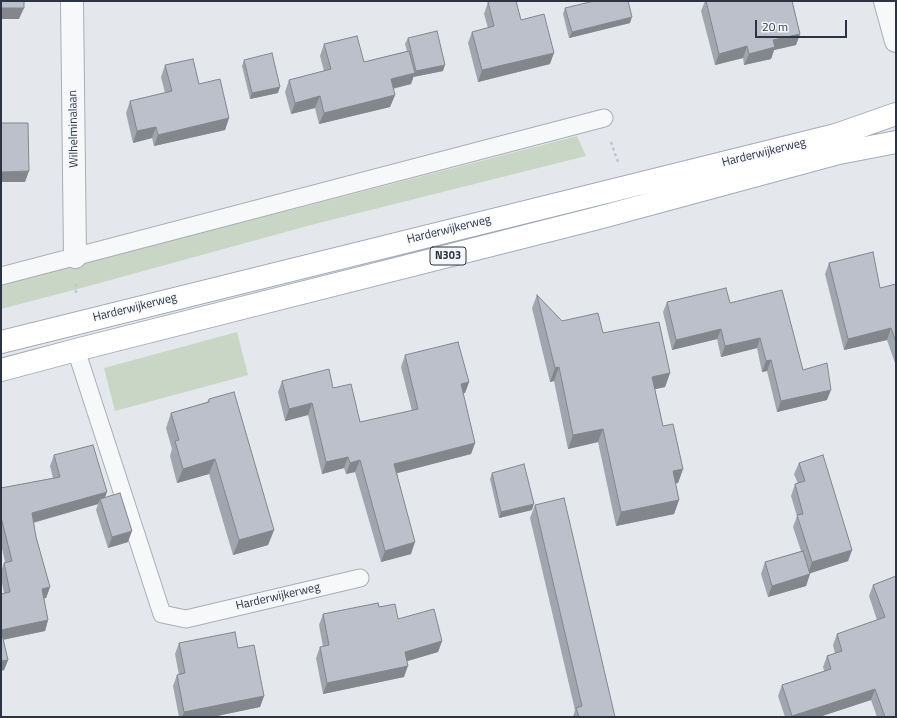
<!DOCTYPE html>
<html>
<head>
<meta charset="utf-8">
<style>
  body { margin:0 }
  #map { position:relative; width:897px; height:718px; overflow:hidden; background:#e4e7ec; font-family:"Titillium Web",sans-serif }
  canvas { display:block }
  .frame { position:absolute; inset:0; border:2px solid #2b3445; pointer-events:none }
  .scale { position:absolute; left:755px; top:20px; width:92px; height:18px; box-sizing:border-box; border:2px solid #2b3445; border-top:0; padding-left:5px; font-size:12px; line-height:14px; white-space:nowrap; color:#2b3445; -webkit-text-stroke:3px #f4f6f9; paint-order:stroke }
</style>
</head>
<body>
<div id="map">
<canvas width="897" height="718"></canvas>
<div class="frame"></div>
<div class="scale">20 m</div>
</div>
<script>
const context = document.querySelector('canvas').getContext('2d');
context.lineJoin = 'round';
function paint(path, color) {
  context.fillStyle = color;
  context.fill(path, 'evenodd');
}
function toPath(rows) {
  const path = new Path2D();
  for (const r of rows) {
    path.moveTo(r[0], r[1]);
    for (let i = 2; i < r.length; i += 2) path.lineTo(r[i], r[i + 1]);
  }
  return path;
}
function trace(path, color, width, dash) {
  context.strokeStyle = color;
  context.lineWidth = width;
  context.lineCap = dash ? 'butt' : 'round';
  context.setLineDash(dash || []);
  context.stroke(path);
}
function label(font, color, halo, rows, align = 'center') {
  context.font = font + ' "Titillium Web",sans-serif';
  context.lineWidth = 3;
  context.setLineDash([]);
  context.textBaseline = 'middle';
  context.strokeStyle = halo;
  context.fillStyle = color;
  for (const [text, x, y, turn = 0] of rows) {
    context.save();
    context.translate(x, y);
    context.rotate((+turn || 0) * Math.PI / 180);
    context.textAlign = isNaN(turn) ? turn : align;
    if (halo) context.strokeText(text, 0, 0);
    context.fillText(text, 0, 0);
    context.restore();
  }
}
const green = toPath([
  [577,136,586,156,311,225,85,287,1,309,1,284,107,255,307,206],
  [237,332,248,375,115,411,104,368]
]);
const path = toPath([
  [611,142,618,162],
  [76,284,76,295]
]);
const lane = toPath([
  [1,276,604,118],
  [76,350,162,614,186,619,360,578]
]);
const street = toPath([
  [72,1,75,257],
  [885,1,896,41]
]);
const primary = toPath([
  [1,342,836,135,896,114],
  [1,370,76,350,598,218,839,153,896,142]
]);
const wall = toPath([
  [705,1,792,1,800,34,796,45,774,50,771,59,744,65,743,58,715,65,701,11],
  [488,2,521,20,550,64,478,82,468,43,472,32,488,28,484,14],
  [565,8,630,23,569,38,563,14],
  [408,38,443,71,413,77,411,84,393,89,395,95,390,107,319,124,315,108,291,114,285,92,289,80,324,71,320,56,324,44,364,62,407,51,405,44],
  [244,60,278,93,250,99,242,66],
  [165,65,199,84,229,118,225,130,154,146,152,138,133,143,126,113,130,101,165,93,161,77],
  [829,263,880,288,896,284,896,366,887,340,844,350,825,274],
  [537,295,562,321,603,333,670,373,665,387,655,389,663,426,683,469,678,483,675,483,679,500,674,514,616,526,598,442,568,449,554,381,550,382,532,308],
  [667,302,730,303,803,370,827,400,777,412,767,371,762,372,757,348,721,357,717,339,672,350,663,312],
  [405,355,469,382,465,393,463,393,475,443,471,454,397,473,411,554,381,562,355,472,346,474,344,468,322,474,308,415,285,421,278,392,282,381,333,388,360,422,412,411,401,367],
  [209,399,274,530,268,545,233,555,209,474,177,483,170,456,172,449,166,428,171,413,207,402],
  [54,455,105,498,128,542,108,548,96,510,98,504,33,523,36,537,50,587,46,598,44,598,48,620,45,631,3,640,8,660,4,670,1,671,4,593,1,578,1,571,4,563,5,562,1,544,1,488,53,478,50,466],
  [799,463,852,550,848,561,810,573,806,586,768,597,761,574,765,562,801,551,793,527,797,516,791,496,795,484,798,484,794,474],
  [492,473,532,510,499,518,490,479],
  [535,505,615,717,573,717,575,710,530,518],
  [896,576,896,717,877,717,871,700,819,717,785,717,778,696,782,685,824,671,823,667,827,656,835,653,833,645,837,634,877,620,869,596,873,585],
  [379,607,398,619,442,641,438,652,407,661,404,677,323,694,316,658,320,647,323,647,319,625,323,614],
  [179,643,238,648,264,696,260,707,212,717,179,717,173,686,177,675,179,675,175,654]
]);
const shadedWall = toPath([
  [1,8,24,8,19,19,1,19],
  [632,17,630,23,569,38,572,32],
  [800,34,796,45,774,50,771,59,744,65,749,54,773,40],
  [747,46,743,58,715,65,719,54],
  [554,53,550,64,478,82,482,70],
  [445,65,443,71,413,77,416,71],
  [415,73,411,84,386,90,391,79],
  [280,87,278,93,250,99,252,93],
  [395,95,390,107,319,124,324,113],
  [320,96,315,108,291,114,295,103],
  [229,118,225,130,154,146,158,135],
  [156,127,152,138,133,143,137,131],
  [29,171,25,182,1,182,1,172],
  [891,328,887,340,844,350,848,339],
  [721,329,717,339,672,350,676,340],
  [760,338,757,348,721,357,725,346],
  [771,360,767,371,762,372,766,361],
  [559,367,554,381,550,382,555,368],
  [670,373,665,387,647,391,652,377],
  [469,382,465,393,457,395,461,384],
  [831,390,827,400,777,412,781,401],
  [312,403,308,415,285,421,289,409],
  [603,429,598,442,568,449,573,435],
  [475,443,471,454,390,475,394,464],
  [348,457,344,468,322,474,326,462],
  [215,459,209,474,177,483,183,469],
  [360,460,355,472,346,474,350,463],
  [683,469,678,483,668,485,673,471],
  [107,492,103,503,100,499,98,504,28,524,32,513],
  [679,500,674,514,616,526,621,512],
  [534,504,532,510,499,518,501,512],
  [274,530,268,545,233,555,239,540],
  [132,531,128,542,108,548,112,537],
  [415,542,411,554,381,562,385,551],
  [852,550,848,561,808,574,812,562],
  [810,574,806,586,768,597,772,586],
  [50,587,46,598,38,600,42,589],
  [48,620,45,631,1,640,1,630],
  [442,641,438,652,401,663,405,652],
  [8,660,4,670,1,671,1,661],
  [408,666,404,677,323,694,327,683],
  [875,689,871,700,819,717,792,717,792,716],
  [264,696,260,707,212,717,182,717,184,712]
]);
const building = toPath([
  [1,1,24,1,24,8,1,8,1,1],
  [494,1,516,1,521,20,544,14,554,53,482,70,472,32,494,26,488,2,494,1],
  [594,1,628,1,632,17,572,32,565,8,594,1],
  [706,1,792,1,800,34,773,40,775,47,749,54,747,46,719,54,706,1],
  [437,31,445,65,416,71,408,38,437,31],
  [357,36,364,62,409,51,415,73,391,79,395,95,324,113,320,96,295,103,289,80,331,69,324,44,357,36],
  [272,53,280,87,252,93,244,60,272,53],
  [193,59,199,84,220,79,229,118,158,135,156,127,137,131,130,101,172,91,165,65,193,59],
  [1,123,28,123,29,171,1,172,1,123],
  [873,252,880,288,896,284,896,342,891,328,848,339,829,263,873,252],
  [726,288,730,303,782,290,803,370,827,363,831,390,781,401,771,360,766,361,760,338,725,346,721,329,676,340,667,302,726,288],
  [537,295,562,321,598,313,603,333,659,322,670,373,652,377,663,426,673,424,683,469,673,471,679,500,621,512,603,429,573,435,559,367,555,368,537,295],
  [458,342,469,382,461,384,475,443,394,464,415,542,385,551,360,460,350,463,348,457,326,462,312,403,289,409,282,381,329,369,333,388,351,384,360,422,418,409,405,355,458,342],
  [234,392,274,530,239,540,215,459,183,469,175,441,179,440,171,413,209,402,209,399,234,392],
  [93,445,107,492,32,513,36,537,50,587,42,589,48,620,1,630,8,660,1,661,1,594,10,592,4,563,12,561,1,517,1,488,60,477,54,455,93,445],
  [823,455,852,550,812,562,797,515,803,514,795,484,805,481,799,463,823,455],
  [524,464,534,504,501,512,492,473,524,464],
  [120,493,132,531,112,537,100,499,120,493],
  [564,498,615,717,579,717,576,708,582,706,535,505,564,498],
  [803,551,810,574,772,586,765,562,803,551],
  [896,576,896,717,885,717,875,689,792,716,782,685,831,669,827,656,842,651,837,634,885,617,873,585,896,576],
  [378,603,379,607,395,604,398,619,434,609,442,641,405,652,408,666,327,683,320,647,329,645,323,614,378,603],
  [235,632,238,648,254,645,264,696,184,712,177,675,185,673,179,643,235,632]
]);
const shields = [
  [448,256,36]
];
const shieldNames = [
  ["N303",448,256]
];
const streetNames = [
  ["Wilhelminalaan",74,129,-91],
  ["Harderwijkerweg",764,153,-14],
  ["Harderwijkerweg",449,230,-14],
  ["Harderwijkerweg",135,308,-14],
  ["Harderwijkerweg",278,597,-13]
];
paint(green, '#c9d6c5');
trace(lane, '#a9aeb7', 19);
trace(street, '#a9aeb7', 24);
trace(primary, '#a3abb8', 24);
trace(path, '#c2c5cb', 2.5, [3, 3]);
trace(lane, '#f7f8fa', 17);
trace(street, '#f7f8fa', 22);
trace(primary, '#fff', 22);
paint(wall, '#a1a5ae');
paint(shadedWall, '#83868d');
paint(building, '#bbc0ca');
trace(building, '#83868d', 1);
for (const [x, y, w] of shields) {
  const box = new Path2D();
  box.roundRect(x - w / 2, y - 9, w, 18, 3);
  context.fillStyle = '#f4f6f9';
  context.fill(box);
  trace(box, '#2b3445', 1);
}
label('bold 11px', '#2b3445', null, shieldNames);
label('12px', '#2b3445', '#f4f6f9', streetNames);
</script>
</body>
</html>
